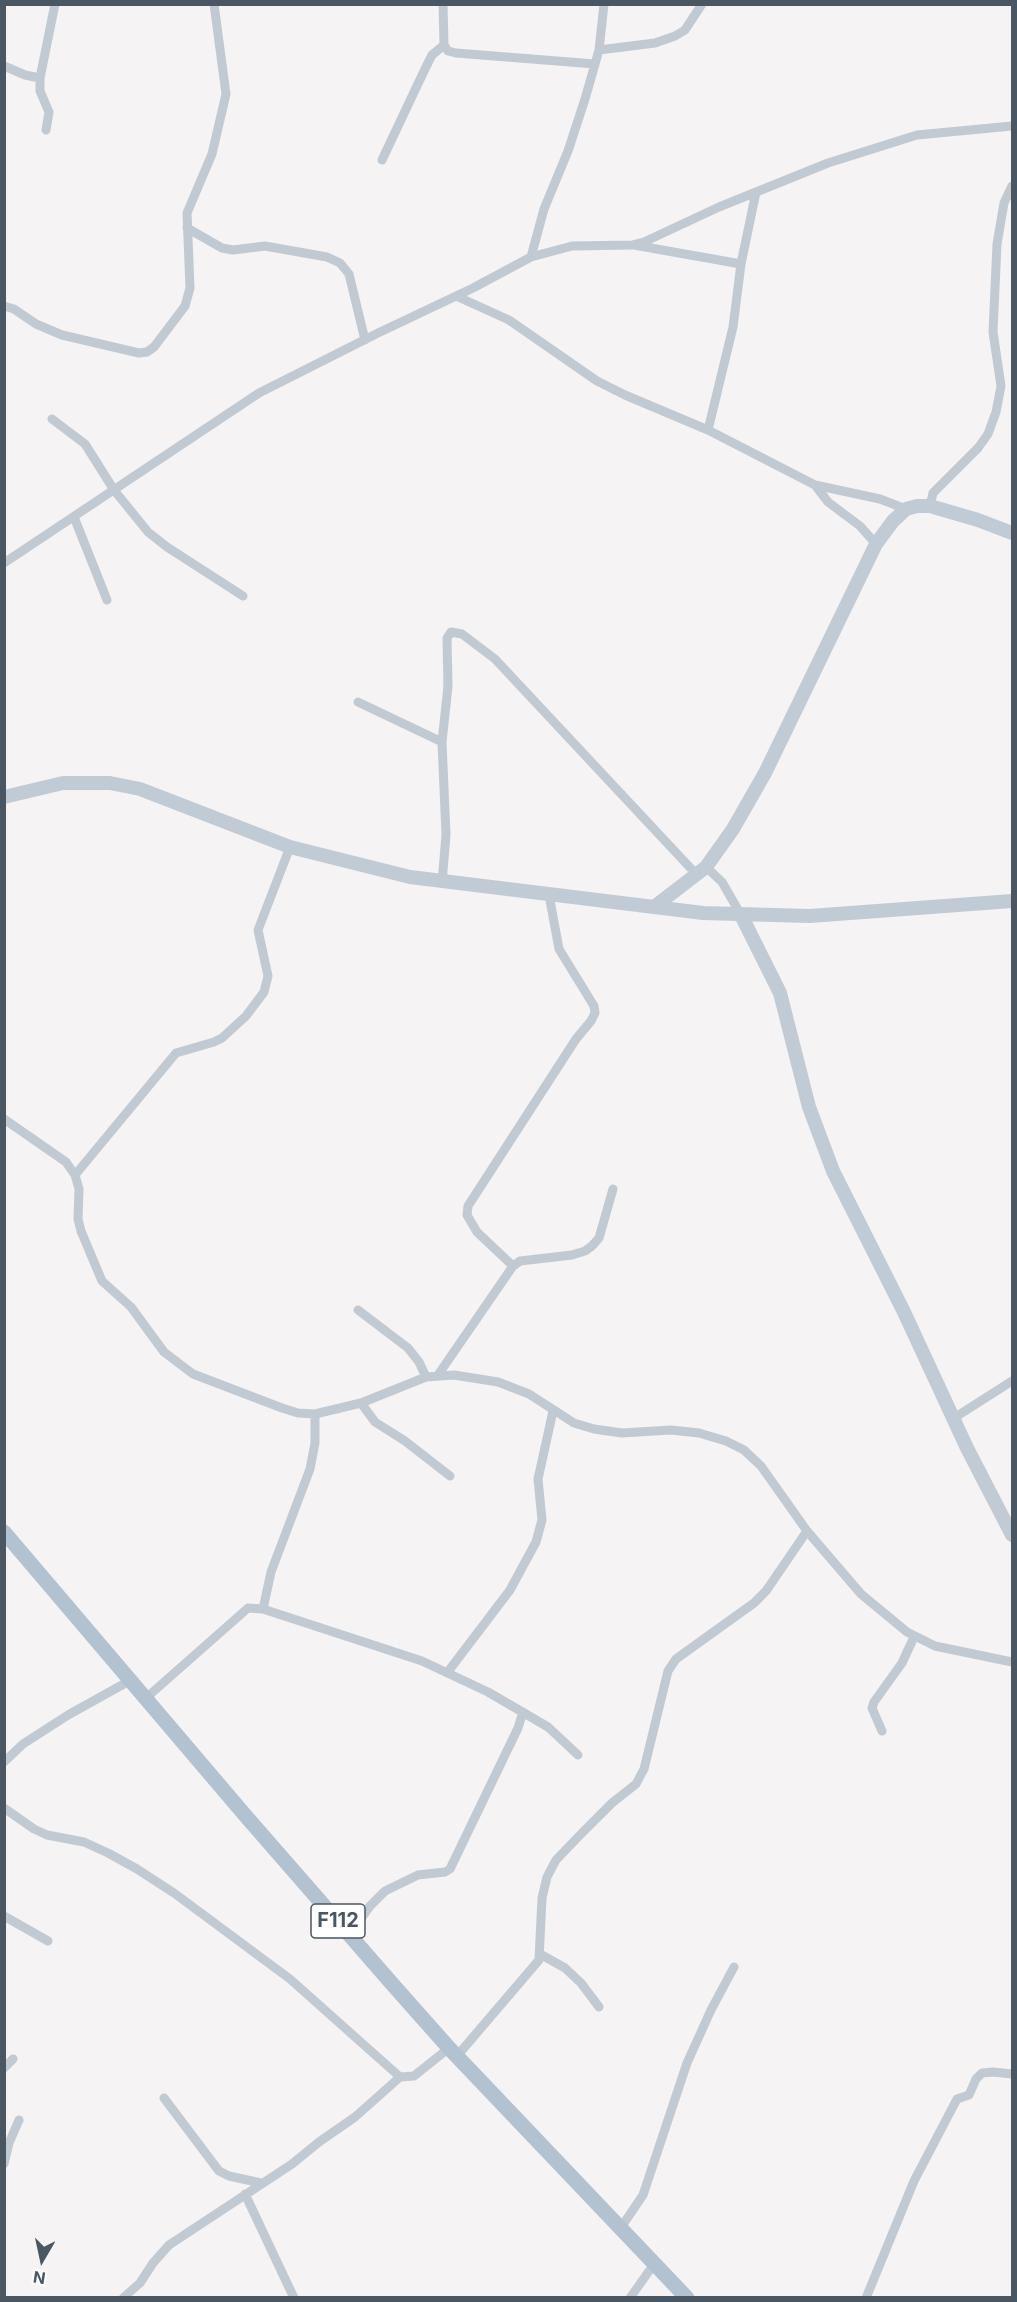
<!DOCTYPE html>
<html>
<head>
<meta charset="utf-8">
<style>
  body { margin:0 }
  #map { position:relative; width:1017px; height:2302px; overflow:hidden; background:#f5f3f3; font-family:Inter,sans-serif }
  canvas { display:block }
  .frame { position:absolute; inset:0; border:6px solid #4a5661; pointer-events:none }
  .north { position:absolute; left:12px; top:2230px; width:60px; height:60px; -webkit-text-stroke:4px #fff; paint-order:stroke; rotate:189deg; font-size:16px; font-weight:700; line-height:24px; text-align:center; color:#4a5661 }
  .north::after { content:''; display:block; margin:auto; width:21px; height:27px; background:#4a5661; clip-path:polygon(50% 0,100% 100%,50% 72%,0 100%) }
</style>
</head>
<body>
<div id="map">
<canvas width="1017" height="2302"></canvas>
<div class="frame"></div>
<div class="north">N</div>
</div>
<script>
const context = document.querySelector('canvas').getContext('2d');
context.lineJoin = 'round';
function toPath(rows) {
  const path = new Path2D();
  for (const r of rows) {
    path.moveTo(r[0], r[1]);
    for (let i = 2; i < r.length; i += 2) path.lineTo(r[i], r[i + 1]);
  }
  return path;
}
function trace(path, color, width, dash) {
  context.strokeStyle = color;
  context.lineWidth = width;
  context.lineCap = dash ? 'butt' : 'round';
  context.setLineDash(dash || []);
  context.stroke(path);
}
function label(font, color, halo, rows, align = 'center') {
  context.font = font + ' Inter,sans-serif';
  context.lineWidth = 5;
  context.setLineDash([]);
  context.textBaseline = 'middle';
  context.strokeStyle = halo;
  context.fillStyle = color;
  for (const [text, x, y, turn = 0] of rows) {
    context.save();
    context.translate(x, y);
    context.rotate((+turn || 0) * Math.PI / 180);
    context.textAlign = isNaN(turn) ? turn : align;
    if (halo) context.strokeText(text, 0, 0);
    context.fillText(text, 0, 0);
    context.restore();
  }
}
const street = toPath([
  [443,4,444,45,448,51,456,53,595,64],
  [599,50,655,43,675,36,685,30,702,4],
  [4,66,25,75,40,78],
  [46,130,49,112,40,91,40,78,55,4],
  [382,160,424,71,432,55,444,45],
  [187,228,222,248,233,250,265,246,327,257,340,263,349,274,365,340],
  [634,245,741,264],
  [531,257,544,209,568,151,585,99,599,50,604,4],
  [456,296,509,320,597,381,625,395,708,430,815,485,880,499,906,509],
  [4,306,14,309,36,324,62,335,139,353,147,352,154,347,185,306,190,288,187,213,212,154,226,94,214,4],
  [52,419,85,444,114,490,148,532,167,547,243,596],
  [708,430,733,327,741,264,756,192],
  [815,485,828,502,860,526,876,544],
  [930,506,933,493,978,448,988,434,996,412,1001,386,993,332,997,244,1004,203,1012,186],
  [74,517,107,600],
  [4,563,259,393,378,333,473,288,531,257,572,246,632,245,644,242,719,207,828,163,917,135,1012,126],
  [358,702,442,742],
  [706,867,722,882,741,915],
  [442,883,446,835,442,742,448,686,447,638,451,632,462,634,495,659,697,875],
  [4,1119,66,1162,75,1175,79,1189,78,1219,81,1231,102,1281,131,1307,164,1352,193,1374,282,1408,298,1413,315,1414,361,1403,426,1377,454,1375,498,1382,529,1394,574,1423,594,1429,622,1433,671,1430,699,1433,726,1441,744,1450,761,1466,807,1531,861,1594,907,1632,935,1646,1012,1662],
  [75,1175,176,1053,214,1042,222,1038,246,1016,264,992,268,976,258,930,290,847],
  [513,1266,477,1232,467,1215,468,1206,576,1039,591,1021,595,1013,594,1006,559,949,549,895],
  [358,1310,408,1348,419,1362,426,1377],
  [438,1375,513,1266,520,1261,572,1255,585,1251,592,1246,599,1238,613,1189],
  [361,1403,375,1422,405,1441,450,1476],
  [954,1418,1012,1381],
  [263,1609,271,1572,310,1469,315,1443,315,1414],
  [447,1673,510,1590,536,1542,542,1520,538,1479,553,1411],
  [146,1698,248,1608,263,1609,422,1661,488,1692,548,1727,578,1755],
  [882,1731,872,1708,874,1702,902,1663,914,1637],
  [4,1762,23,1744,68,1715,131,1680],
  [4,1808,34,1829,47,1835,84,1842,108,1853,137,1869,174,1893,290,1979,400,2077],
  [4,1916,48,1941],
  [349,1935,370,1906,385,1891,418,1875,445,1872,450,1869,518,1728,523,1712],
  [540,1954,565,1968,581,1983,599,2007],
  [457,2056,539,1960,542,1898,547,1877,556,1860,581,1834,612,1803,636,1784,644,1769,668,1671,676,1659,754,1603,766,1591,807,1531],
  [4,2068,13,2059],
  [164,2098,219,2171,229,2176,261,2183],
  [4,2164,9,2143,19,2120],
  [245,2194,294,2298],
  [620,2229,643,2195,687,2063,711,2010,734,1967],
  [123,2298,140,2283,153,2263,169,2245,292,2164,319,2142,355,2117,400,2077,414,2076,449,2048],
  [630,2298,654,2264],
  [866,2298,914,2181,957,2099,969,2095,976,2079,982,2073,993,2072,1012,2074]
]);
const secondary = toPath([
  [4,797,63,783,110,783,140,789,290,847,410,877,703,913,810,916,1012,901],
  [654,907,706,867,733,829,765,773,876,544,893,521,906,509,917,506,930,506,978,520,1012,533],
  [741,915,780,993,809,1107,833,1171,904,1312,967,1448,1012,1535]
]);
const primary = toPath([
  [4,1532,244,1814,394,1986,449,2048,687,2298]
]);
const shields = [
  [338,1921,54]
];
const shieldNames = [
  ["F112",338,1921]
];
trace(street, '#c1cad2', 9);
trace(secondary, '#c1cbd6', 14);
trace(primary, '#b3c2d1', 15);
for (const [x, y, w] of shields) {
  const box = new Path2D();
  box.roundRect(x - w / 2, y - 17, w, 34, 4.5);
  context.fillStyle = '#fff';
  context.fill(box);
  trace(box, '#4a5661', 1.5);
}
label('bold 20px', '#4a5661', null, shieldNames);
</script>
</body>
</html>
